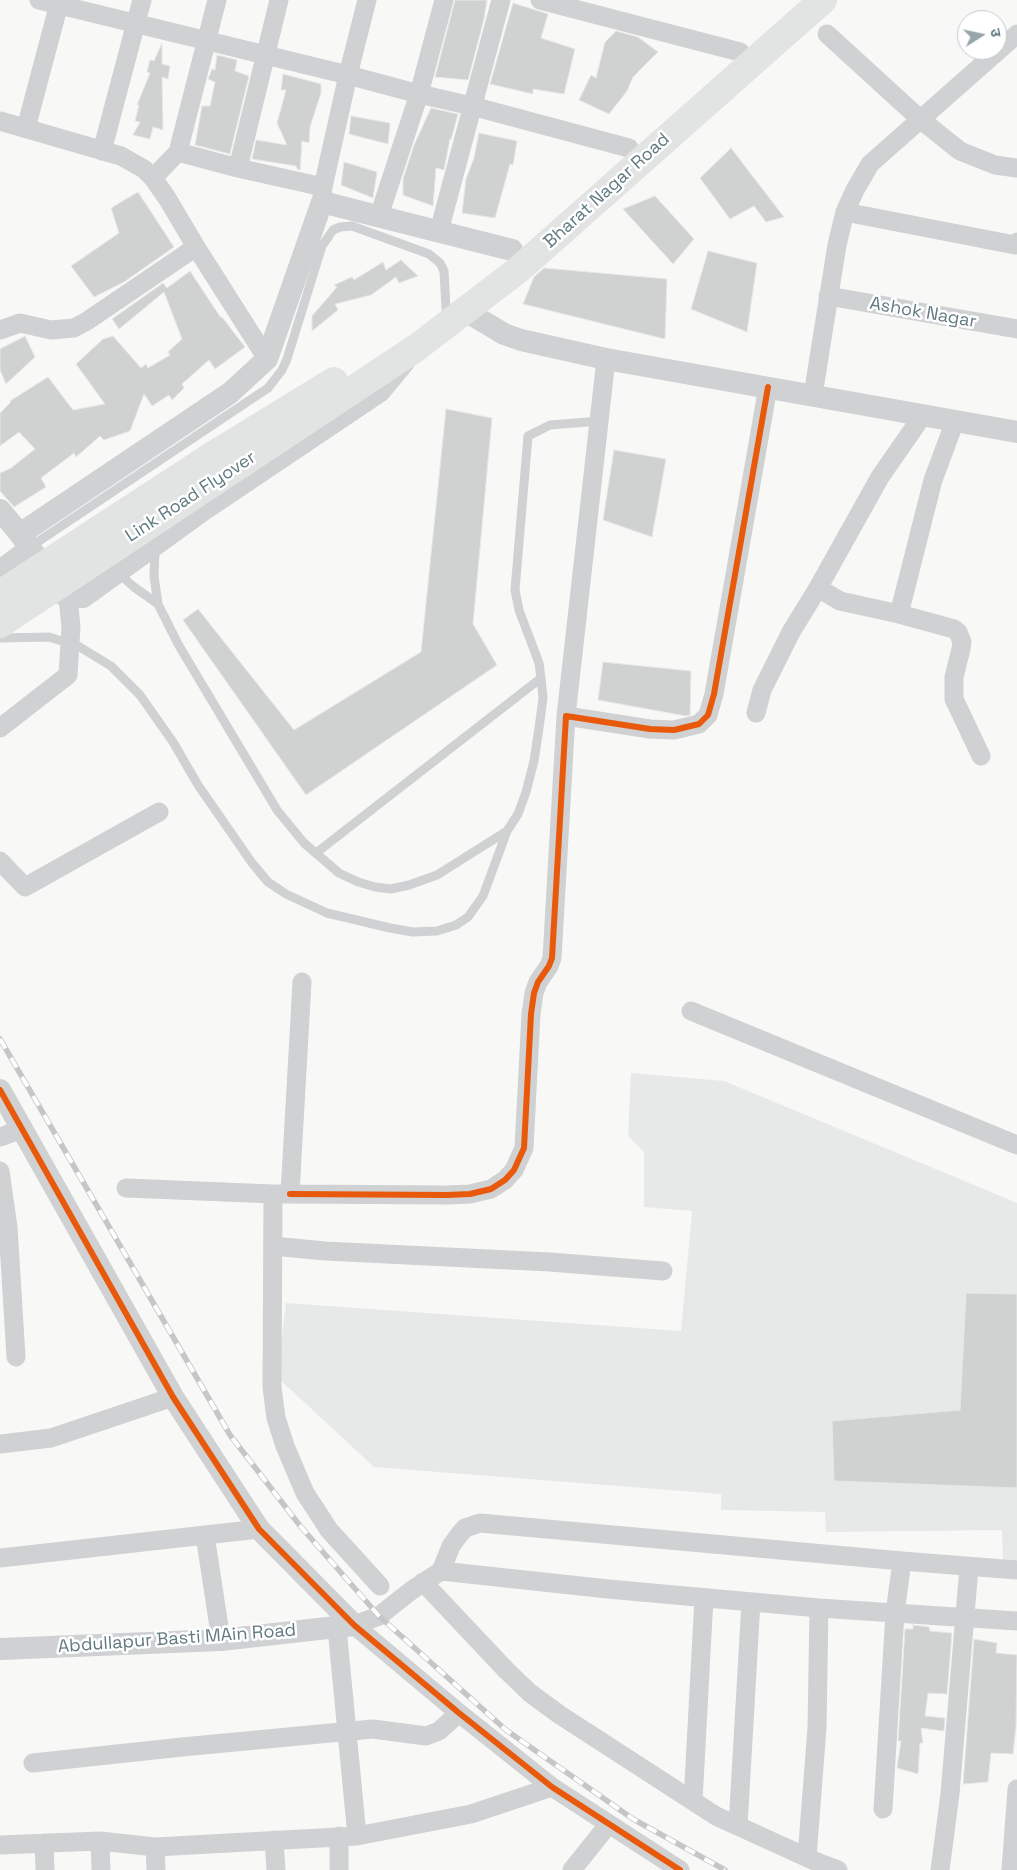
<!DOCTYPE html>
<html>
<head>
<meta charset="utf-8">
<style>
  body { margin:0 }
  #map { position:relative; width:1017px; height:1870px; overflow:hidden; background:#f8f8f7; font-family:"Space Grotesk","Noto Sans Devanagari",sans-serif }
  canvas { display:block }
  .north { position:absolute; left:957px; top:10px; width:50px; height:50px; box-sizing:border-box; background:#fff; border:1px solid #c0cacd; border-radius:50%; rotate:80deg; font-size:14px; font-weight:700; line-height:20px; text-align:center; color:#627a82 }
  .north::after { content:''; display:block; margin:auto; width:18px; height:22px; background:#96a6ab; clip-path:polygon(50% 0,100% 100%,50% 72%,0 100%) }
</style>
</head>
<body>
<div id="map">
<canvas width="1017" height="1870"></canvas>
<div class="north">उ</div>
</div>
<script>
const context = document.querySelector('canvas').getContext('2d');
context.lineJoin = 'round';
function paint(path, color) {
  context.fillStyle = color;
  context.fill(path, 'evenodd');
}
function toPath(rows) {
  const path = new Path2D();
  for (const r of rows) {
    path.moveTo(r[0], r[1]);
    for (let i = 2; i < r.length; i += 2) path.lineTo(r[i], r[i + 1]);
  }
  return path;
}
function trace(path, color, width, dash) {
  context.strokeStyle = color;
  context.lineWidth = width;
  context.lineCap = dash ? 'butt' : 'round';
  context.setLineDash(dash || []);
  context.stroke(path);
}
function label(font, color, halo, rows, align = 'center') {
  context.font = font + ' "Space Grotesk",sans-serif';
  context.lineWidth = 5;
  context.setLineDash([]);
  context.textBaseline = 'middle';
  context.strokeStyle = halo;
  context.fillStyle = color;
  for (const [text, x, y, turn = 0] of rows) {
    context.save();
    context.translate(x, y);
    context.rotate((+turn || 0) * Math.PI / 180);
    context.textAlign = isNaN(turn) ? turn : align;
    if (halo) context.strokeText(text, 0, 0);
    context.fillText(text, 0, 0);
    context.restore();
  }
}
const built = toPath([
  [631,1073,724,1081,1017,1203,1017,1563,1003,1563,1002,1530,826,1532,825,1512,721,1510,721,1494,374,1467,277,1377,286,1303,681,1331,692,1211,644,1207,644,1152,628,1136]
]);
const building = toPath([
  [455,0,487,0,484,19,468,80,435,77,455,0],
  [513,3,548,14,541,38,575,49,564,94,533,89,533,94,490,84,513,3],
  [616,31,638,37,658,52,633,77,627,91,609,114,579,100,591,75,596,78,605,42,616,31],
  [162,43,162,64,170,66,168,79,162,77,163,130,153,127,150,139,133,135,140,122,135,121,139,105,137,105,150,73,147,72,150,60,154,61,162,43],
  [217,55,237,60,235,71,249,76,230,154,195,145,202,106,210,106,215,82,208,79,212,69,215,70,217,55],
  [283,74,321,84,321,93,310,127,309,143,302,141,300,170,298,170,296,166,252,159,256,140,287,145,277,123,286,90,281,90,283,74],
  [431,108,458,114,451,140,450,139,444,170,436,168,433,206,403,195,403,179,414,145,431,108],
  [351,116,390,123,388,144,349,134,351,116],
  [479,133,517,141,513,165,510,164,495,218,462,213,466,179,474,158,479,133],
  [731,148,784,217,766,222,754,206,730,219,700,178,731,148],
  [344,162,377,172,373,198,341,185,344,162],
  [138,192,174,247,124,282,94,297,71,266,119,233,111,208,138,192],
  [655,196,694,239,673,264,623,209,655,196],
  [708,251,757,263,747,332,691,309,708,251],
  [401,260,418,276,399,283,396,277,371,295,335,304,338,310,312,331,312,316,337,287,334,285,352,277,354,280,383,262,386,270,401,260],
  [544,268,667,279,665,339,523,304,534,277,544,268],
  [190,271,221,318,222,317,245,347,215,369,209,360,182,384,184,388,172,400,169,395,152,406,144,394,130,431,104,440,100,436,76,457,74,453,41,478,46,487,14,507,0,491,0,473,11,468,35,449,19,432,0,446,0,413,11,402,10,401,48,377,73,410,105,404,76,364,103,339,113,336,141,368,146,364,148,368,170,355,168,352,182,339,164,292,119,329,112,319,163,283,167,288,190,271],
  [25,336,35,357,6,384,0,370,0,349,25,336],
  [446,409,492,418,473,624,497,665,306,795,183,620,198,609,294,730,421,652,446,409],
  [614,450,666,459,652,537,603,520,614,450],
  [603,662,691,671,690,715,686,716,598,700,603,662],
  [966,1293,1017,1294,1017,1488,834,1481,832,1421,960,1410,966,1293],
  [913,1625,929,1627,930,1631,952,1633,947,1694,928,1693,925,1716,945,1718,944,1731,921,1728,923,1743,920,1743,918,1774,897,1768,901,1741,898,1741,905,1629,913,1629,913,1625],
  [974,1639,997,1643,996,1653,1017,1655,1016,1726,1013,1754,991,1753,988,1782,963,1784,974,1639]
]);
const service = toPath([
  [30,547,268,388,282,370,287,359,322,246,333,230,340,227,352,226,429,254,440,263,444,271,446,308],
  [155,550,154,576,158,604,178,644,277,810,304,843,339,873,358,882,375,887,391,889,409,885,437,875,507,831],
  [117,572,134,587,158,604],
  [0,638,49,637,78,646,111,666,140,695,173,742,198,785,252,863,268,882,286,894,327,913,390,928,413,932,437,931,456,925,468,917,483,896,507,831,518,814,526,792,534,761,540,721,543,698,541,678,539,663,519,610,515,590,528,436,550,425,600,421],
  [316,853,541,678]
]);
const minor = toPath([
  [39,0,348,75,419,94,472,106,629,148],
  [217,0,178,152,238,168,323,187],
  [540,0,740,52],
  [827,34,920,119,960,151,995,165,1017,168],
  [0,121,121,156,144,169,153,178,167,198,196,247,267,359],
  [26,128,60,0],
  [102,151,142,0],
  [238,168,279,0],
  [153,178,178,152],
  [322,199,323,187,348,75,367,0],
  [845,212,1015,245,1017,242],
  [379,216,419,94,444,0],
  [439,231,501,0],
  [828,296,1017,329],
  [0,330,20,323,51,330,74,328,87,321,196,247],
  [813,395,837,245,845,212,855,190,870,164,1017,34],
  [923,415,880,477,818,588,840,601,899,614,933,480,955,421],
  [0,569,30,547],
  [899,614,954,629,958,632,962,642,961,649,954,677,954,699,981,756],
  [756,713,762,690,791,632,818,588],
  [566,716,606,359],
  [0,728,68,675,71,627,68,598],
  [0,861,25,887,159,812],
  [302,982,290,1194,273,1194,272,1387,276,1418,285,1446,305,1493,329,1530,380,1586],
  [691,1011,1017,1145],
  [0,1137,22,1129],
  [0,1171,8,1227,16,1357],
  [126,1188,273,1194],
  [290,1194,447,1195,470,1194,491,1189,505,1180,514,1170,524,1148,531,1014,534,993,538,982,549,966,552,958,566,716,650,729,674,730,699,724,708,715,714,694,768,387],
  [273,1246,325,1251,550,1262,663,1271],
  [0,1444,51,1438,173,1397],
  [205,1535,221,1640],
  [0,1558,259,1529],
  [441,1571,451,1546,459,1535,465,1528,480,1523,902,1561,1017,1570],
  [423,1582,506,1670,530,1693,560,1715,716,1816,819,1863,838,1870],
  [354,1625,379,1616,412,1590,441,1571,608,1589,819,1608,1017,1621],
  [354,1625,459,1713,552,1787,680,1870],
  [337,1628,357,1836],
  [33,1763,182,1747,373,1729,426,1736,439,1731,459,1713],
  [693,1801,704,1598],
  [883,1809,895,1613,902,1561],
  [738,1826,751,1602],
  [339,1836,339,1870],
  [274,1840,276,1870],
  [100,1841,101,1870],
  [44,1843,45,1870],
  [0,1845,100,1841,155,1847,357,1836,471,1814,552,1787],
  [155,1847,156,1870],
  [807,1857,817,1728,819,1608],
  [572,1870,608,1825],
  [940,1870,950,1794,969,1567],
  [1011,1870,1017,1789]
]);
const tertiary = toPath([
  [464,310,504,334,521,340,606,359,1017,432],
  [0,510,20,534,64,595,68,598,83,597,203,510,380,391,404,362],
  [20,534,230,393,267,359,322,202,512,250],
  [0,1090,173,1397,259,1529,354,1625],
  [0,1649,221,1640,354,1625]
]);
const primary = toPath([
  [0,594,210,457,334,381],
  [0,624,416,348,518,270,823,0]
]);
const rail = toPath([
  [0,1039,230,1435,301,1527,379,1616,506,1730,633,1819,725,1870]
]);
const cycleway = toPath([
  [0,1090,173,1397,259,1529,354,1625,459,1713,552,1787,680,1870],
  [290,1194,447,1195,470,1194,491,1189,505,1180,514,1170,524,1148,531,1014,534,993,538,982,549,966,552,958,566,716,650,729,674,730,699,724,708,715,714,694,768,387]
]);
const streetNames = [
  ["Bharat Nagar Road",607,191,-42],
  ["Ashok Nagar",923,313,10],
  ["Link Road Flyover",191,497,-33],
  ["Abdullapur Basti MAin Road",177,1639,-4]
];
paint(built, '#e7e9e8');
paint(building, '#d0d2d2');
trace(building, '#e7e7e6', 1);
trace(service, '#cfd1d2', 9);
trace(minor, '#cfd1d2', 19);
trace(tertiary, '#cfd1d2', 22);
trace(primary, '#e2e3e3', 28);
trace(rail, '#c4c6c7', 5.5);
trace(rail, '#fff', 4, [11]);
trace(cycleway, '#e8590c', 6);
label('18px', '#627a82', '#fff', streetNames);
</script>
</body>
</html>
